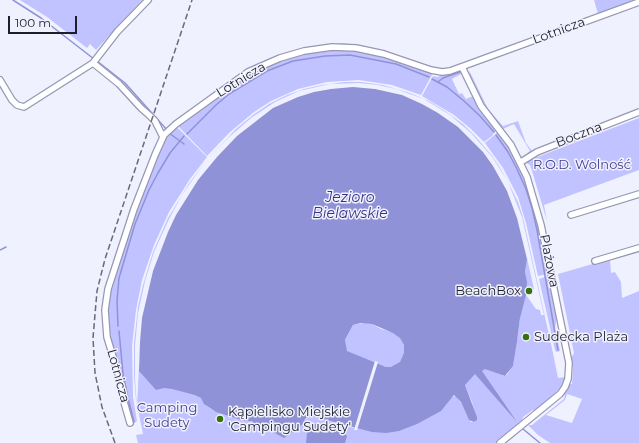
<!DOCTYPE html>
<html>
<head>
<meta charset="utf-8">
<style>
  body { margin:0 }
  #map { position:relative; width:639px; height:443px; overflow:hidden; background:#f0f1fe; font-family:Montserrat,sans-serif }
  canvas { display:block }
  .scale { position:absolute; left:8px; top:16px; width:69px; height:18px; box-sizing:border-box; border:2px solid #1d1e29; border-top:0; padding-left:5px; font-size:12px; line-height:14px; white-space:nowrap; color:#1d1e29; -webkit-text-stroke:3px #f0f1fe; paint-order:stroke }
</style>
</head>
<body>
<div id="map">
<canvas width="639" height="443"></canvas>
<div class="scale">100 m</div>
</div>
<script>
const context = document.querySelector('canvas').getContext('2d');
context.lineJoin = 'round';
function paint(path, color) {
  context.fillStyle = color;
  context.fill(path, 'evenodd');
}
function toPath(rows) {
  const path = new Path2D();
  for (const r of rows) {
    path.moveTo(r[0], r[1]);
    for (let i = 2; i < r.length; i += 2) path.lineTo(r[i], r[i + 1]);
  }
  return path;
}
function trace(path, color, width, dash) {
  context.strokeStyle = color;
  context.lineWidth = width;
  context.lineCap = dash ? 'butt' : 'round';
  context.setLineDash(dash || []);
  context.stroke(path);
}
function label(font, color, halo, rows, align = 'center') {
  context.font = font + ' Montserrat,sans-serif';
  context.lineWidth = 3;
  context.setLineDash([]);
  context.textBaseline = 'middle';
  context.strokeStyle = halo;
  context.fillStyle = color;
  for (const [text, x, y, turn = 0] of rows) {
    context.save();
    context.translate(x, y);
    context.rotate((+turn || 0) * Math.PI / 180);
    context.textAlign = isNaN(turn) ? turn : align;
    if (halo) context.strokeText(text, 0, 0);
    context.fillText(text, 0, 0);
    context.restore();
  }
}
const green = toPath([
  [20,0,142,0,96,50,90,44,87,48,47,17],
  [594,0,636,0,598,14],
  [342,43,365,46,337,45,259,65,174,123,172,122,246,70,256,64,284,53,307,48],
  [337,48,372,52,433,73,421,95,392,85,359,80,327,82,298,89,271,101,254,112,229,133,207,156,179,127,179,124,252,72,284,59,312,51],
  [460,70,461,74,452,79,459,94,462,93,466,99,473,96,481,112,496,130,492,136,484,142,471,129,454,115,422,96,433,76,438,77,442,74],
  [469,70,488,109,503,126,518,121,526,143,532,151,529,155,523,158,528,155,528,153,530,151,514,124,503,129,487,110,470,75],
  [345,82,361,82,383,85,410,93,429,101,445,111,463,124,476,137,493,157,499,166,509,184,518,202,522,214,524,222,553,353,558,378,565,377,561,386,552,397,534,411,533,410,523,417,522,421,495,443,138,443,136,435,143,434,136,400,134,376,134,343,138,307,143,285,153,252,168,218,188,185,205,162,182,195,169,219,154,252,145,281,138,313,135,346,135,379,137,407,139,366,148,380,171,388,199,395,207,406,214,411,251,418,261,428,305,420,311,416,354,428,374,363,348,352,346,350,345,340,353,325,364,323,372,324,381,329,392,332,400,337,404,345,407,348,399,367,386,367,378,364,442,409,452,397,456,396,462,404,468,417,471,422,474,422,477,419,472,402,465,385,455,373,482,371,485,367,504,376,507,375,513,365,518,335,520,317,519,314,526,295,536,309,540,310,541,315,544,315,522,217,508,182,493,158,471,133,450,115,424,99,396,89,378,85,359,83,330,84,299,91,275,102,251,118,228,138,206,161,236,129,253,115,269,104,287,95,304,89,322,85],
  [639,118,639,170,544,205,547,221,532,171,530,165,525,162,530,158,532,159],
  [175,127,179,129,207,157,190,179,169,212,154,245,142,280,136,310,132,346,133,397,137,421,133,424,132,423,111,345,111,335,107,323,108,295,135,210,142,195,145,186,162,143,168,135],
  [498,132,510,148,524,176,539,227,548,274,538,276,526,223,518,197,503,168,485,143],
  [527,258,534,289,526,291,525,272],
  [610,259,611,273,615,272,621,282,622,298,639,291,639,443,550,443,538,435,528,425,532,425,564,399,565,393,570,384,572,384,573,369,571,358,574,353,558,274],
  [567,394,582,399,572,423,546,415,565,400],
  [548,276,557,317,555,328,560,351,556,352,555,350,539,279]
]);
const water = toPath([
  [353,87,375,89,402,95,422,104,438,113,458,127,483,152,493,166,507,191,517,218,527,259,525,272,527,282,526,295,520,318,517,342,513,366,505,376,485,369,482,371,517,422,475,374,465,385,477,417,477,420,474,422,469,420,461,402,454,395,441,411,417,424,399,431,386,433,372,432,311,416,305,419,303,424,284,438,271,431,259,428,252,421,245,421,216,412,204,404,201,398,195,395,172,389,164,388,156,390,139,371,140,342,142,318,153,271,168,232,176,215,198,180,217,157,237,136,273,108,298,97,314,92,331,89],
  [361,323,372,324,393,333,400,338,404,345,404,353,400,362,391,367,386,367,347,351,345,340,346,338,353,325],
  [310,423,337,429,343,432,347,436,345,443,306,443,307,433]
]);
const pier = toPath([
  [375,361,378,362,357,430,354,430]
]);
const stream = toPath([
  [13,0,41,18,94,59],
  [97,61,125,83,167,130],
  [432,79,447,87,464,101,480,116,494,132],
  [438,82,443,78,460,72],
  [169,133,184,144],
  [187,134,216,105,229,94,267,71,293,61,325,56,350,55,396,64,429,77],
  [496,135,508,152,516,167,526,189,532,208,537,230,558,350],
  [0,250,6,247],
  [118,326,117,301,119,278,135,224,149,190,158,173,170,153,184,136],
  [119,331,123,374,128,398,134,422],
  [523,429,540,443]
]);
const minor = toPath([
  [93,63,119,84,141,108,149,115,155,121,163,137],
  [462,67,481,106,511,145,527,177,541,225,569,363,568,379,565,387,560,394,500,443],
  [0,80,12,100,17,105,24,107,93,63,117,32,148,0],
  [521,162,537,152,639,112],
  [571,215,639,194],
  [595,261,639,248],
  [130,423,124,402,123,390,107,337,105,310,108,289,134,209,155,155,164,135,176,124,248,72,280,58,304,51,332,47,356,48,384,54,431,70,442,72,450,71,639,2]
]);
const rail = toPath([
  [115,443,102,407,95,373,93,338,97,291,105,259,192,0]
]);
const markers = [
  [529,291,4,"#34730b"],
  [526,337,4,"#34730b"],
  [220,419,4,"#34730b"]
];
const streetNames = [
  ["Lotnicza",559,31,-20],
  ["Lotnicza",241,80,-31],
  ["Boczna",579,135,-21],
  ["Plażowa",549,261,79],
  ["Lotnicza",118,376,75]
];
const parkNames = [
  ["R.O.D. Wolność",582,165],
  ["Camping",167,408],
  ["Sudety",167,423]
];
const poiNames = [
  ["BeachBox",521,291,"right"],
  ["Sudecka Plaża",534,337],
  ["Kąpielisko Miejskie",228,412],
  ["'Campingu Sudety'",228,427]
];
const waterNames = [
  ["Jezioro",350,198],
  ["Bielawskie",350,214]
];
paint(green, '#c0c3ff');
paint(water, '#9092d7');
paint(pier, '#f0f1fe');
trace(stream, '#9092d7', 1.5);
trace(minor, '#9697b5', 8);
trace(minor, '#fff', 5.5);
trace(rail, '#696a76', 1.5, [6, 3]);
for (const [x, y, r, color] of markers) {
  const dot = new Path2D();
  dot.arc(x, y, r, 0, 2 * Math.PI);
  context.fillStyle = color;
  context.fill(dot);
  trace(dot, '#f0f1fe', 1.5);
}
label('13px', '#1d1e29', '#f0f1fe', streetNames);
label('13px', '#433d8f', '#f0f1fe', parkNames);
label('13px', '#1d1e29', '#f0f1fe', poiNames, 'left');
label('italic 14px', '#3a3283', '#f0f1fe', waterNames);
</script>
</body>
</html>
